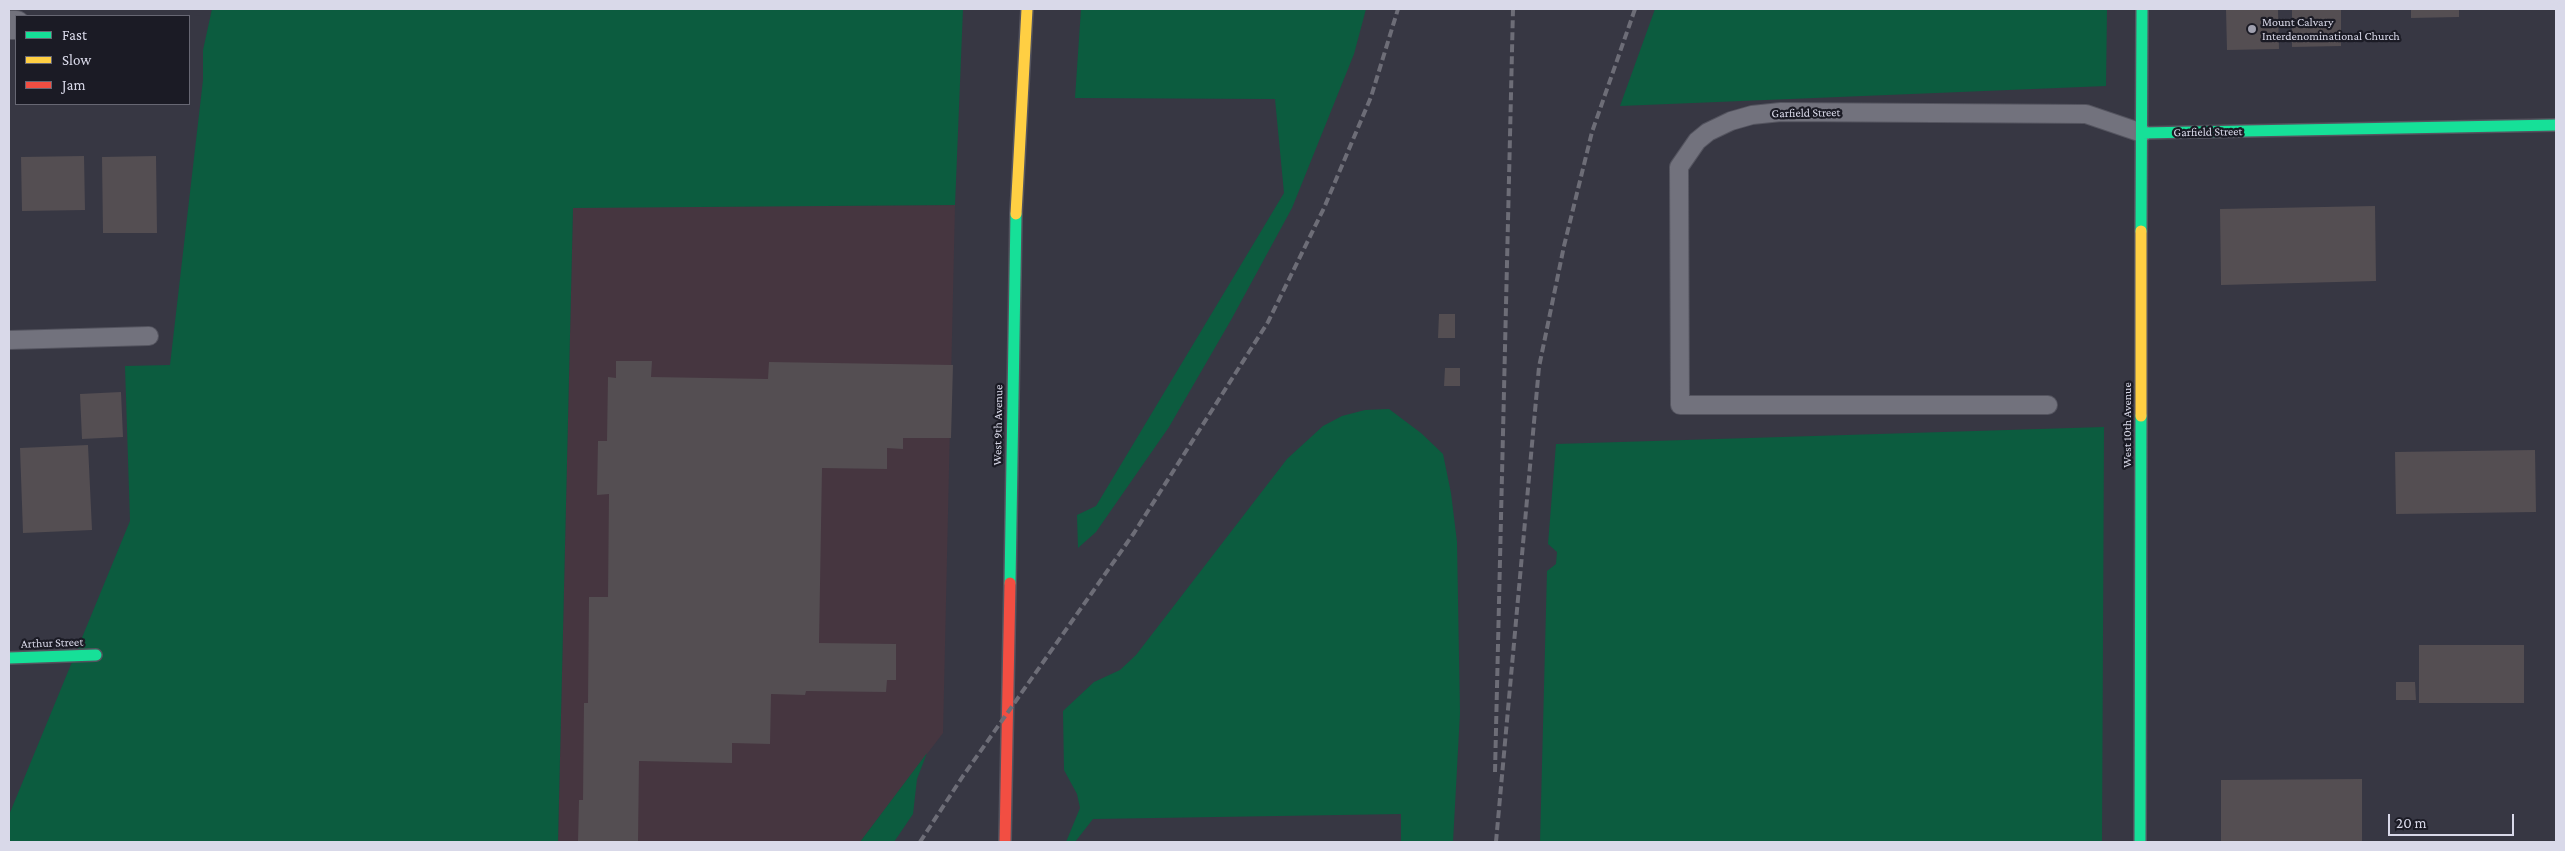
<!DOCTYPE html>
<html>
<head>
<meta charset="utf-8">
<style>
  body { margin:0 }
  #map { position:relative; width:2565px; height:851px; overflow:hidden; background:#373743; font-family:"Crimson Pro",serif }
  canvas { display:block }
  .frame { position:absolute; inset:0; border:10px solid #d9d9e9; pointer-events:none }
  .legend { position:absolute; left:15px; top:15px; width:175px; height:90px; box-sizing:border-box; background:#1b1b25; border:1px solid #676773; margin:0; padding:6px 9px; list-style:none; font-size:15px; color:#d9d9e9 }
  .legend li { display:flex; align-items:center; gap:10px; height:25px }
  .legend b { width:25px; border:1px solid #676773 }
  .scale { position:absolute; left:2388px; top:814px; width:126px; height:22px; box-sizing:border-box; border:2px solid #d9d9e9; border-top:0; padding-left:6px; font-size:15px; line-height:18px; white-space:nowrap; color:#d9d9e9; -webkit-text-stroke:4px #1b1b25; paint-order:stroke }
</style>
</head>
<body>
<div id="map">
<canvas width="2565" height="851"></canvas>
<div class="frame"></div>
<ul class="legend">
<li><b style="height:6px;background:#16e098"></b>Fast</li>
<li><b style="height:6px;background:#ffcf43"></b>Slow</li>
<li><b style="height:6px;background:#f24e42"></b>Jam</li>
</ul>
<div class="scale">20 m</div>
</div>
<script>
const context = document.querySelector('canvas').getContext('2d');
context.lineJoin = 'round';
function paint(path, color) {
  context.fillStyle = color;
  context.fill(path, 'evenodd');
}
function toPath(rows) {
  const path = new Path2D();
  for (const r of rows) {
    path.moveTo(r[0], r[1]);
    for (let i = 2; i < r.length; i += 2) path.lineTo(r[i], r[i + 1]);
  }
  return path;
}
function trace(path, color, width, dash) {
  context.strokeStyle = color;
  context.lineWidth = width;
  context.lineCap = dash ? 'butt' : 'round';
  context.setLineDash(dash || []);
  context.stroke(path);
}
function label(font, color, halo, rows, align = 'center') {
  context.font = font + ' "Crimson Pro",serif';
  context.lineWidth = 4.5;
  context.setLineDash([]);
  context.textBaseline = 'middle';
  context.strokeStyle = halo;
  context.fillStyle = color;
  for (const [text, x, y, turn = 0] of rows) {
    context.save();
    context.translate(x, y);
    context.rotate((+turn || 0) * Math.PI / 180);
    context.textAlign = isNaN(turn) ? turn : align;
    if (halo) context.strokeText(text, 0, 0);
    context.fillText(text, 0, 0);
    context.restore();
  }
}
const industrial = toPath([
  [955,205,943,733,860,842,558,842,573,207]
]);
const green = toPath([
  [212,9,963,9,955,205,573,208,558,842,9,842,9,815,130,521,125,366,170,365,203,80,203,50],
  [1081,9,1366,9,1354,54,1292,208,1231,320,1169,427,1096,532,1078,548,1077,515,1096,506,1284,193,1275,99,1075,98],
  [1655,9,2107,9,2106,86,1620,106],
  [1389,409,1421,433,1443,454,1451,493,1457,542,1460,713,1453,842,1401,842,1401,814,1093,819,1075,842,1066,842,1080,808,1077,794,1064,770,1063,711,1094,682,1120,670,1136,655,1287,459,1323,426,1342,416,1365,410],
  [2104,427,2102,842,1540,842,1547,571,1556,564,1557,552,1548,544,1556,444],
  [927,753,917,779,913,814,894,842,860,842]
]);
const building = toPath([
  [2226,9,2278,9,2279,49,2227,50],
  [2292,9,2341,9,2341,46,2292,47],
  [2411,9,2459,9,2459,17,2411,18],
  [84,156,85,210,22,211,21,157],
  [156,156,157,233,103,233,102,157],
  [2375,206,2376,281,2221,285,2220,209],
  [1439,314,1455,314,1455,338,1438,338],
  [616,361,652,361,651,377,768,379,769,362,953,365,951,438,903,438,903,449,887,448,887,469,822,468,819,643,896,644,896,680,887,680,886,692,806,691,805,695,771,694,770,744,732,743,732,763,639,761,638,842,578,842,579,800,583,800,584,703,588,703,589,597,608,597,609,494,597,495,598,441,607,441,608,377,616,378],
  [1445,368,1460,368,1460,386,1444,386],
  [121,392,123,437,82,439,80,394],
  [88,445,92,530,23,533,20,448],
  [2535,450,2536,512,2396,514,2395,452],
  [2419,645,2524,645,2524,703,2419,703],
  [2396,682,2415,682,2416,700,2396,700],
  [2362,779,2362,842,2221,842,2221,780]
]);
const lane = toPath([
  [9,340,149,336],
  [2048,405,1680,405,1679,167,1697,141,1708,132,1731,121,1752,115,1781,112,2086,114,2142,133]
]);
const street = toPath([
  [9,25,16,25]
]);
const fast = toPath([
  [2142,133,2556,125],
  [2141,231,2142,9],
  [1010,583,1016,214],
  [9,658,96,655],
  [2140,842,2141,416]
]);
const slow = toPath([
  [1016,214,1027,9],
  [2141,416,2141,231]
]);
const jam = toPath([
  [1005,842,1010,583]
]);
const rail = toPath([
  [1495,772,1513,9],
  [920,842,963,776,1134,533,1268,322,1324,208,1371,97,1398,9],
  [1496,842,1539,367,1564,246,1592,132,1635,9]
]);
const markers = [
  [2252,29,5,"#a0a0af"]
];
const poiNames = [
  ["Mount Calvary",2262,22],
  ["Interdenominational Church",2262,36]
];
const streetNames = [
  ["Garfield Street",1806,113,-1],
  ["Garfield Street",2208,132,-1],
  ["West 9th Avenue",998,425,-89],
  ["West 10th Avenue",2127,425,-90],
  ["Arthur Street",52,643,-2]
];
paint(industrial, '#463640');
paint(green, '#0c5c3f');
paint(building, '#544e52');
trace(lane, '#54545f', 20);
trace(street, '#54545f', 30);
trace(fast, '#54545f', 14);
trace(slow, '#54545f', 14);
trace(jam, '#54545f', 14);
trace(lane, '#72727d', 18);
trace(street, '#72727d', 28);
trace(fast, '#16e098', 11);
trace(slow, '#ffcf43', 11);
trace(jam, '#f24e42', 11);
trace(rail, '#6d6d77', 4, [8, 4]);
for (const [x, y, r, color] of markers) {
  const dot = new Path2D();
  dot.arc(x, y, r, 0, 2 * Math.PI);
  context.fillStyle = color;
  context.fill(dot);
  trace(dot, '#1b1b25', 2);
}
label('12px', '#d9d9e9', '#1b1b25', poiNames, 'left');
label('12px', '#d9d9e9', '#1b1b25', streetNames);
</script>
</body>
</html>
